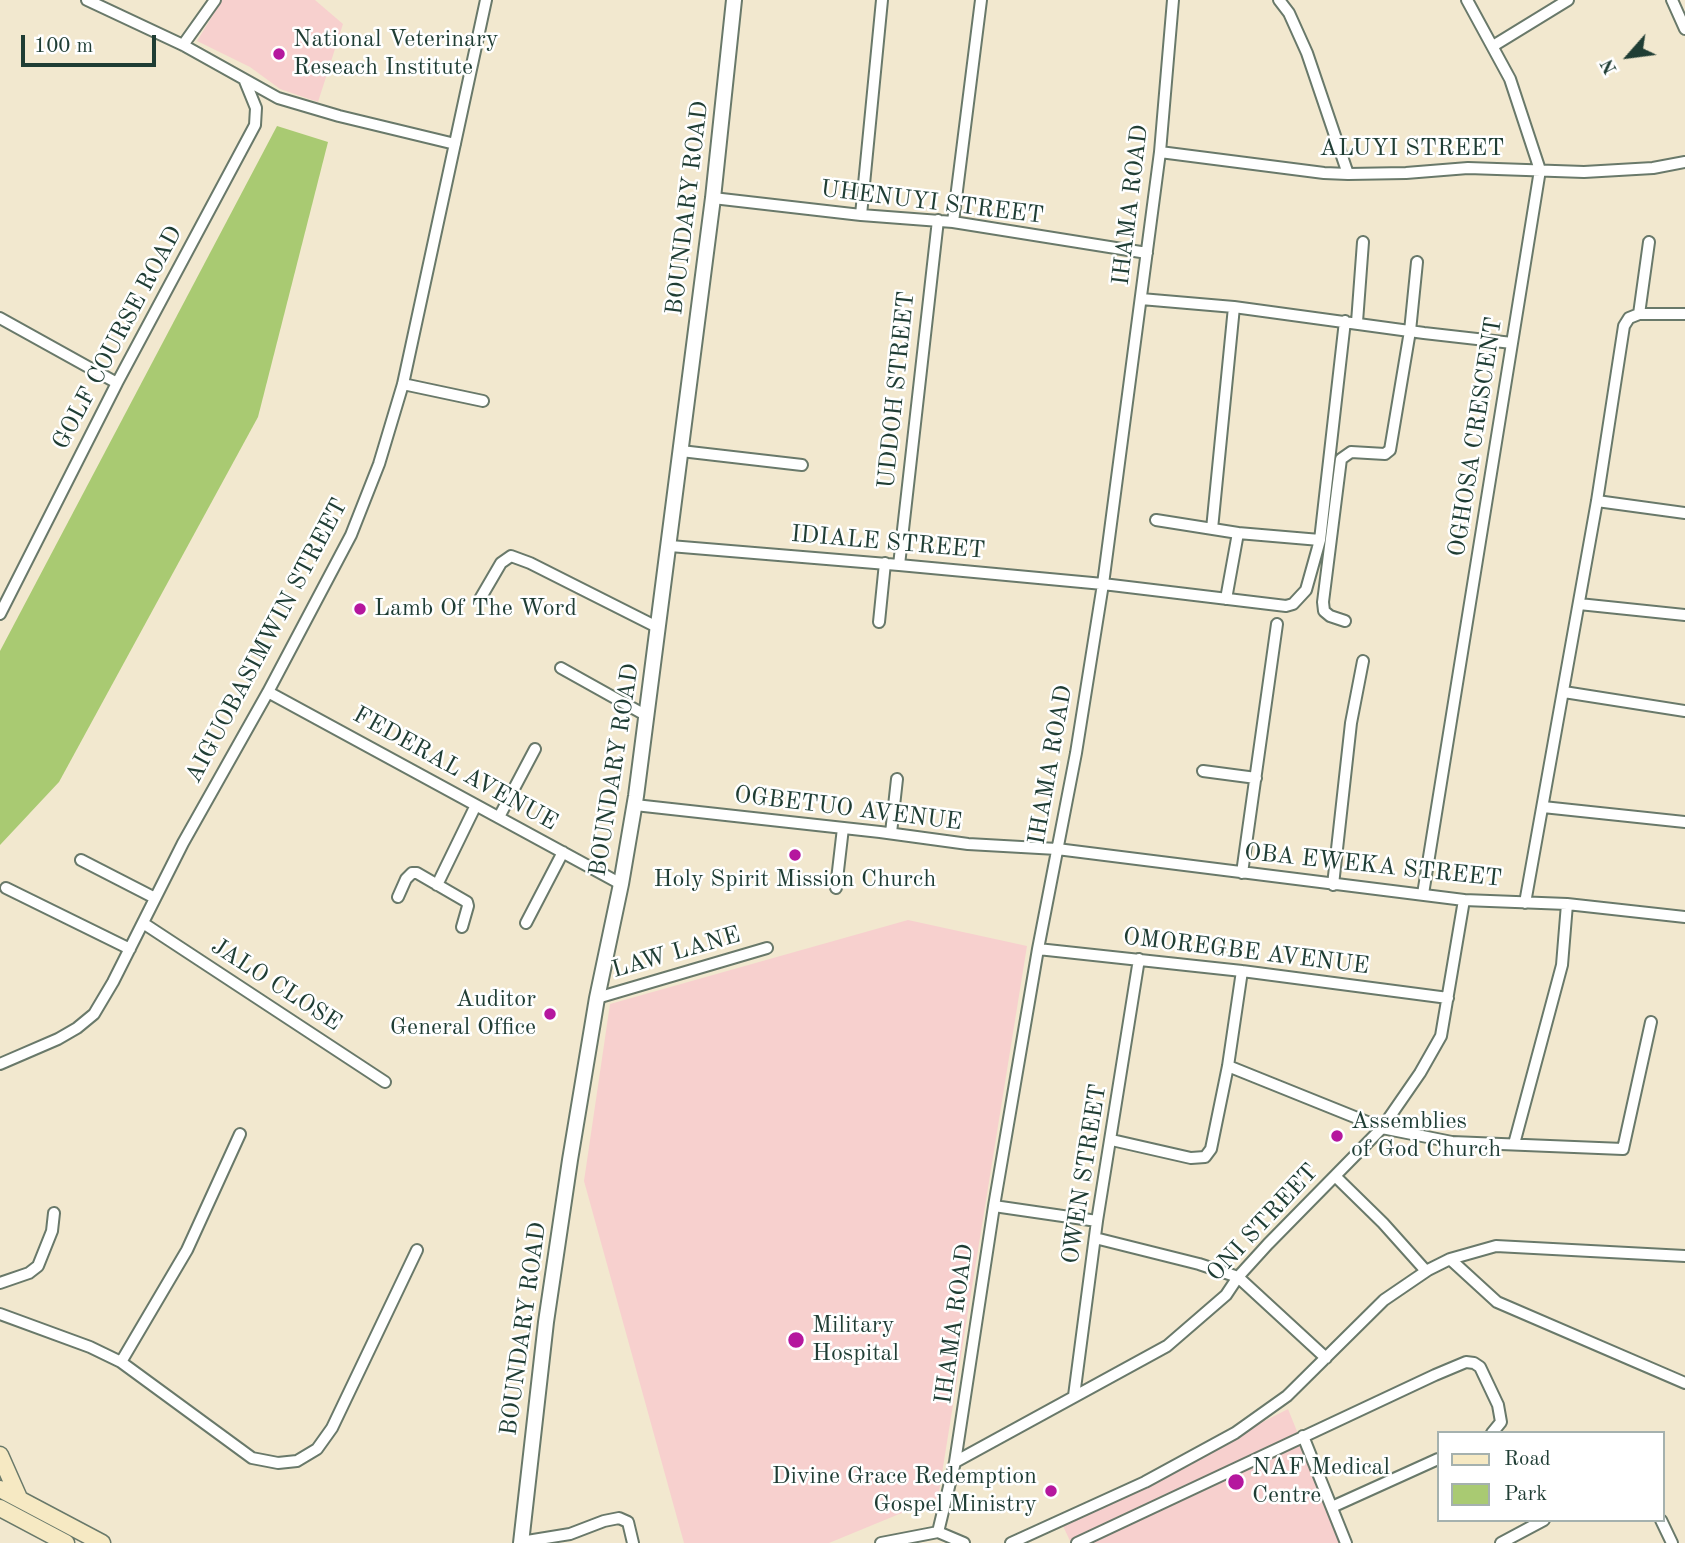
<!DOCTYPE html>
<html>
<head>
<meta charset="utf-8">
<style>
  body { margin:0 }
  #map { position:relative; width:1685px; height:1543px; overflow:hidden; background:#f2e8cf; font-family:"Old Standard TT",serif }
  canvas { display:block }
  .legend { position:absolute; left:1437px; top:1431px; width:228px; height:91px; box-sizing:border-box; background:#fff; border:2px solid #a5b1ae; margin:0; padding:9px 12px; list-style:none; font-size:21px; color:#1f3d34 }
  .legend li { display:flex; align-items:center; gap:14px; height:35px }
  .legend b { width:35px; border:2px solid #a5b1ae }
  .north { position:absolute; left:1594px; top:21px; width:70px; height:70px; -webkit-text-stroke:5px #fff; paint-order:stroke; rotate:242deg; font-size:19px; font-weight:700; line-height:28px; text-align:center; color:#1f3d34 }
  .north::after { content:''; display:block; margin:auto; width:24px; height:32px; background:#1f3d34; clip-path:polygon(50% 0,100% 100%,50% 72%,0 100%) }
  .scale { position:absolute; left:21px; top:35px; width:135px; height:32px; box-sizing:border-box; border:4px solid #1f3d34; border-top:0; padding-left:9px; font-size:21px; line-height:24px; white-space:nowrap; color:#1f3d34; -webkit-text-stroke:5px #fff; paint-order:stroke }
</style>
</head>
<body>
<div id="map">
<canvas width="1685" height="1543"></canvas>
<ul class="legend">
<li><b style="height:9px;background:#f6e9c3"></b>Road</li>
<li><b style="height:19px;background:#a9ca72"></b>Park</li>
</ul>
<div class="north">N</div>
<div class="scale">100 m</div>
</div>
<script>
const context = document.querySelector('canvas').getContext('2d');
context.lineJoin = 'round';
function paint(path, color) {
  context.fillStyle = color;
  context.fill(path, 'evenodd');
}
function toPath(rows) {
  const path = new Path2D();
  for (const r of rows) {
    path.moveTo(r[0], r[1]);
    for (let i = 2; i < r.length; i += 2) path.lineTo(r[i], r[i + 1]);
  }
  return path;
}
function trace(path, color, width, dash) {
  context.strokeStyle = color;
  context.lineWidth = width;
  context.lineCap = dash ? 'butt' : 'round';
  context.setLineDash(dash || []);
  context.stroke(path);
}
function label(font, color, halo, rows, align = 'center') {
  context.font = font + ' "Old Standard TT",serif';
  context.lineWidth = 5;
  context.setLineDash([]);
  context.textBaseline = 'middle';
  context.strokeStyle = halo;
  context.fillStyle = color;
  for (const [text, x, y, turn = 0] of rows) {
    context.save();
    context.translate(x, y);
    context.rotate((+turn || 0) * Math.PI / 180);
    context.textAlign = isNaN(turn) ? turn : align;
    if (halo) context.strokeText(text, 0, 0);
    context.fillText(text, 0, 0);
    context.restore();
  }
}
const built = toPath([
  [222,0,315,0,343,24,318,102,280,89,250,67,197,41],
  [908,920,1027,946,938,1498,829,1543,684,1543,584,1181,610,1004],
  [1288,1409,1342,1543,1071,1543,1063,1526,1191,1465,1247,1430]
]);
const green = toPath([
  [277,126,328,142,258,417,59,782,0,845,0,651]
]);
const minor = toPath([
  [87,0,183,45,278,98,339,116,455,144],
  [1279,0,1289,13,1307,53,1348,174],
  [1672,0,1685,29],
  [183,45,215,0],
  [1493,46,1568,0],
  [1160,152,1324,173,1348,174,1406,173,1468,168,1584,172,1653,168,1685,162],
  [713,198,861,215,953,222,1147,253],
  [861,215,882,0],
  [953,222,981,0],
  [1141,299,1234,307,1424,333,1512,343],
  [1639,314,1649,242],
  [0,318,117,383],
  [1357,322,1363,242],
  [403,384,483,401],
  [681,451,802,465],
  [1597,501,1685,513],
  [1156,520,1238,533,1320,540,1345,321],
  [1212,529,1234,307],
  [670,546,899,565,1103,584,1286,606,1293,604,1306,590,1320,540],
  [899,565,938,220],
  [480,599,501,563,511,556,530,563,659,628],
  [1226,599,1238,533],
  [1579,604,1685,615],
  [0,614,117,383,255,125,256,108,245,81],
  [1345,621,1330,616,1324,611,1323,602,1341,459,1351,452,1385,454,1390,450,1410,331,1417,262],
  [879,622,885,563],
  [561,668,647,716],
  [268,692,621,884],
  [1564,692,1685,711],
  [1203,771,1256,778],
  [635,805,880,832,968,844,1057,849,1464,900,1567,904,1685,917],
  [1543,807,1685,822],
  [499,817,535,749],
  [891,833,897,779],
  [81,860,155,898],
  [1242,873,1277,624],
  [437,885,476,805],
  [1333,885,1351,723,1363,661],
  [6,888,130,949],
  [836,888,843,828],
  [1423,894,1540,170,1510,79,1467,0],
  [398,897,406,879,412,873,417,873,467,902,468,906,462,927],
  [1525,903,1597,501,1624,326,1629,318,1639,314,1685,314],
  [143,923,385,1082],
  [526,923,563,852],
  [1038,949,1242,971,1448,998],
  [597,998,767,948],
  [0,1064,58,1039,77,1028,94,1014,113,982,183,843,268,692,351,535,379,464,403,384,486,0],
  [1228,1066,1382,1128,1452,1142,1623,1149,1651,1022],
  [1112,1140,1191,1158,1205,1157,1211,1149,1228,1066,1242,971],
  [1514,1144,1562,965,1567,904],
  [1336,1177,1383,1223,1426,1271],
  [994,1206,1097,1221],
  [1095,1238,1199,1264,1238,1277,1326,1358],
  [1450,1259,1497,1302,1685,1383],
  [0,1283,29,1273,38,1266,52,1231,54,1213],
  [0,1314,90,1347,121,1362,252,1458,278,1463,297,1461,317,1449,332,1428,417,1250],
  [121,1362,187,1250,240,1134],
  [1074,1396,1097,1221,1139,959],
  [1303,1436,1346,1543],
  [955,1462,1167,1346,1226,1295,1238,1277,1268,1244,1382,1128,1420,1073,1441,1036,1464,900],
  [1332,1507,1438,1459],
  [1661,1520,1672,1543],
  [938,1532,955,1462,994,1206,1038,949,1076,753,1103,584,1160,152,1173,0],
  [521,1542,570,1534,604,1521,619,1518,628,1522,633,1543],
  [881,1543,938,1532,964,1543],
  [1011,1543,1145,1482,1235,1433,1287,1396,1384,1300,1428,1270,1450,1259,1496,1246,1685,1256],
  [1077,1543,1435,1375,1466,1362,1474,1363,1480,1367,1498,1405,1501,1422,1492,1433],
  [1501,1543,1544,1520]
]);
const tertiary = toPath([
  [521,1543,546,1322,570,1160,597,998,621,884,636,796,713,198,734,0]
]);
const secondary = toPath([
  [0,1455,19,1498],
  [0,1489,102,1543],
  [0,1508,66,1543]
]);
const markers = [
  [279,54,7,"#b5179e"],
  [360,609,7,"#b5179e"],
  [795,855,7,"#b5179e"],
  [550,1014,7,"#b5179e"],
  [1337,1136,7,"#b5179e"],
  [796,1340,9,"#b5179e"],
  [1236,1482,9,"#b5179e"],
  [1051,1491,7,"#b5179e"]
];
const poiNames = [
  ["National Veterinary",293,40],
  ["Reseach Institute",293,68],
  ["Lamb Of The Word",374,609],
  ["Holy Spirit Mission Church",795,880,"center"],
  ["Auditor",536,1000,"right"],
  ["General Office",536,1028,"right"],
  ["Assemblies",1351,1122],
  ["of God Church",1351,1150],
  ["Military",812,1326],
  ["Hospital",812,1354],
  ["NAF Medical",1252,1468],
  ["Centre",1252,1496],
  ["Divine Grace Redemption",1037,1477,"right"],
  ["Gospel Ministry",1037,1505,"right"]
];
const streetNames = [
  ["ALUYI STREET",1412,149],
  ["UHENUYI STREET",932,203,7],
  ["IHAMA ROAD",1131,205,-83],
  ["BOUNDARY ROAD",688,208,-83],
  ["GOLF COURSE ROAD",118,338,-62],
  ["UDDOH STREET",897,390,-84],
  ["OGHOSA CRESCENT",1476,437,-81],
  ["IDIALE STREET",888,543,5],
  ["AIGUOBASIMWIN STREET",267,641,-62],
  ["IHAMA ROAD",1051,765,-80],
  ["FEDERAL AVENUE",455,769,29],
  ["BOUNDARY ROAD",615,770,-81],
  ["OGBETUO AVENUE",848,809,7],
  ["OBA EWEKA STREET",1373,866,6],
  ["OMOREGBE AVENUE",1246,952,7],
  ["LAW LANE",676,953,-16],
  ["JALO CLOSE",276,985,33],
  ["OWEN STREET",1085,1174,-81],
  ["ONI STREET",1263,1223,-47],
  ["IHAMA ROAD",955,1324,-82],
  ["BOUNDARY ROAD",524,1329,-82]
];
paint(built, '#f7d0ce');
paint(green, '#a9ca72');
trace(minor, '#69796a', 14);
trace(tertiary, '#69796a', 18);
trace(secondary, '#69796a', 19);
trace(minor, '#fff', 10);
trace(tertiary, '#fff', 14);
trace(secondary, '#f6e9c3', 16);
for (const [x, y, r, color] of markers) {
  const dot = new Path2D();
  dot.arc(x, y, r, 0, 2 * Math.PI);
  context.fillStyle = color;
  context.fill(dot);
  trace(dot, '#fff', 2.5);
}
label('24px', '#1f3d34', '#fff', poiNames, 'left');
label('24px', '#1f3d34', '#fff', streetNames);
</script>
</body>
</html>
